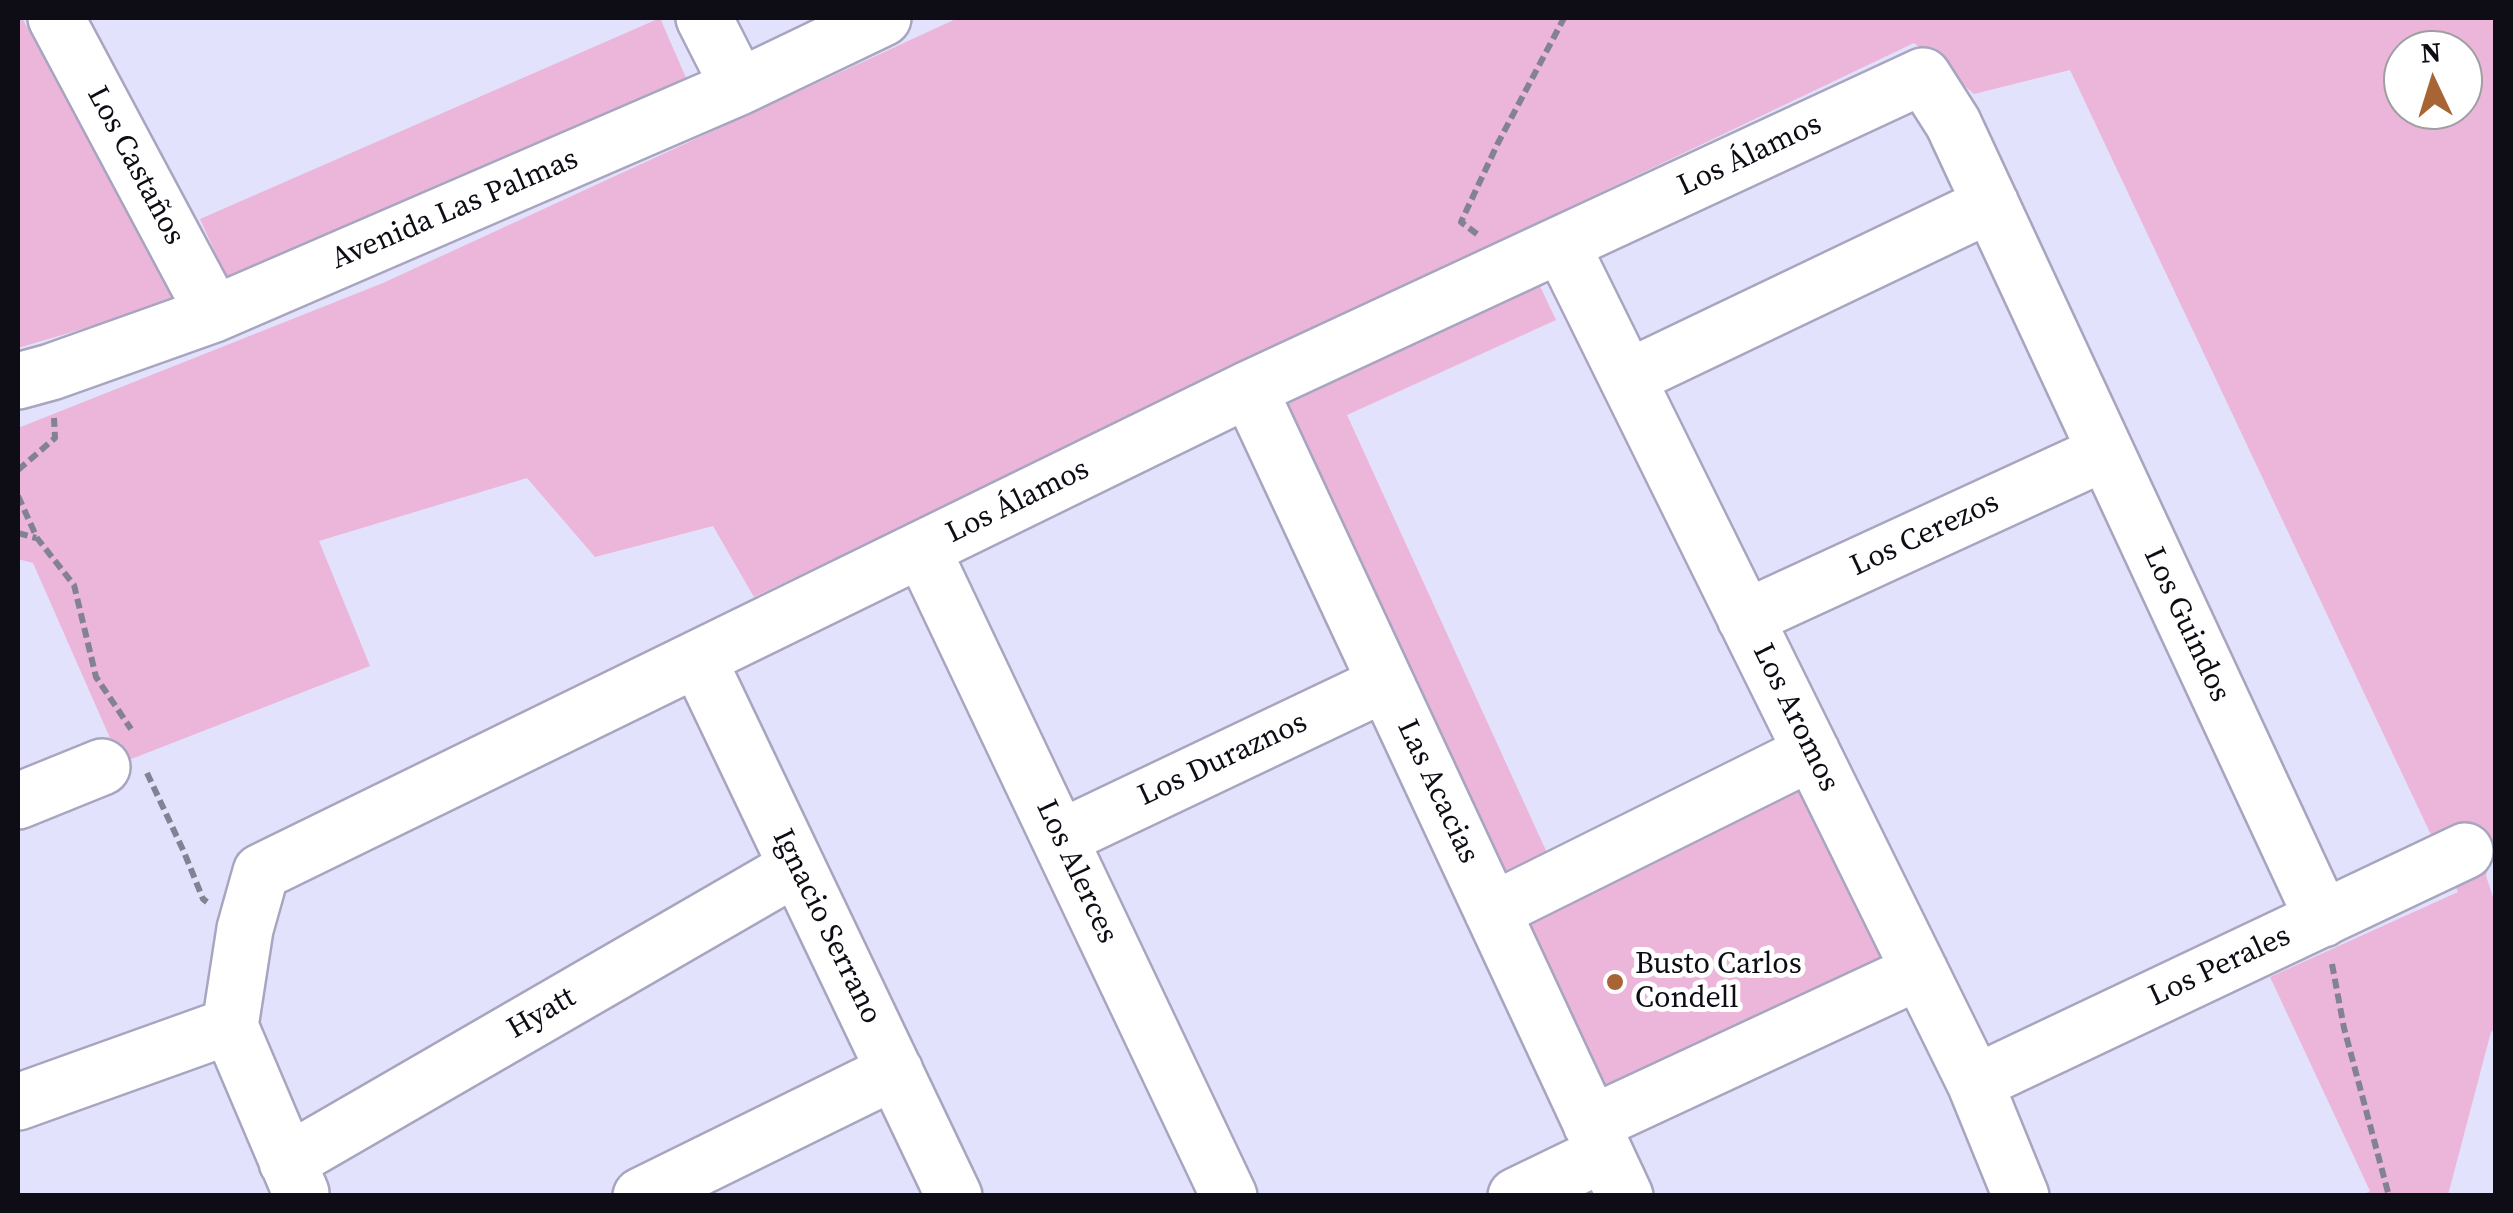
<!DOCTYPE html>
<html>
<head>
<meta charset="utf-8">
<style>
  body { margin:0 }
  #map { position:relative; width:2513px; height:1213px; overflow:hidden; background:#e3e2fd; font-family:"Source Serif 4",serif }
  canvas { display:block }
  .frame { position:absolute; inset:0; border:20px solid #0e0d16; pointer-events:none }
  .north { position:absolute; left:2383px; top:30px; width:100px; height:100px; box-sizing:border-box; background:#fff; border:2px solid #9f9ea2; border-radius:50%; rotate:356deg; font-size:28px; font-weight:700; line-height:40px; text-align:center; color:#0e0d16 }
  .north::after { content:''; display:block; margin:auto; width:35px; height:45px; background:#a86434; clip-path:polygon(50% 0,100% 100%,50% 72%,0 100%) }
</style>
</head>
<body>
<div id="map">
<canvas width="2513" height="1213"></canvas>
<div class="frame"></div>
<div class="north">N</div>
</div>
<script>
const context = document.querySelector('canvas').getContext('2d');
context.lineJoin = 'round';
function paint(path, color) {
  context.fillStyle = color;
  context.fill(path, 'evenodd');
}
function toPath(rows) {
  const path = new Path2D();
  for (const r of rows) {
    path.moveTo(r[0], r[1]);
    for (let i = 2; i < r.length; i += 2) path.lineTo(r[i], r[i + 1]);
  }
  return path;
}
function trace(path, color, width, dash) {
  context.strokeStyle = color;
  context.lineWidth = width;
  context.lineCap = dash ? 'butt' : 'round';
  context.setLineDash(dash || []);
  context.stroke(path);
}
function label(font, color, halo, rows, align = 'center') {
  context.font = font + ' "Source Serif 4",serif';
  context.lineWidth = 10;
  context.setLineDash([]);
  context.textBaseline = 'middle';
  context.strokeStyle = halo;
  context.fillStyle = color;
  for (const [text, x, y, turn = 0] of rows) {
    context.save();
    context.translate(x, y);
    context.rotate((+turn || 0) * Math.PI / 180);
    context.textAlign = isNaN(turn) ? turn : align;
    if (halo) context.strokeText(text, 0, 0);
    context.fillText(text, 0, 0);
    context.restore();
  }
}
const green = toPath([
  [18,18,22,18,177,301,18,348],
  [660,18,687,80,228,281,200,219],
  [958,18,2495,18,2496,836,2486,876,2495,903,2495,1029,2491,1032,2448,1195,2363,1195,2370,1191,2270,977,2458,892,2070,70,1974,94,1914,43,754,597,713,526,595,557,527,478,319,541,370,666,121,763,33,563,18,559,18,428,383,283],
  [2403,50,2463,50,2463,110,2403,110],
  [1539,284,1556,320,1347,415,1548,855,1497,878,1279,402],
  [1809,766,1904,962,1592,1112,1503,917]
]);
const path = toPath([
  [1477,234,1461,222,1498,143,1564,18],
  [18,470,55,438,54,418],
  [18,496,37,538,74,585,96,677,131,729],
  [18,533,36,538],
  [147,773,184,852,203,899,207,902],
  [2332,964,2344,1028,2389,1196]
]);
const minor = toPath([
  [56,18,214,314],
  [704,18,739,87],
  [1561,244,1975,1083,2021,1196],
  [1627,378,1991,204],
  [18,381,51,372,214,314,739,87,883,18],
  [1249,389,1625,1196],
  [922,549,1229,1196],
  [1745,618,2106,452],
  [698,659,954,1196],
  [18,801,102,767],
  [1060,838,1386,683],
  [1492,911,1812,752],
  [230,1026,245,929,261,872,1249,389,1923,76,1953,123,2323,919],
  [230,1026,301,1193],
  [1975,1083,2465,851],
  [18,1102,230,1026],
  [1591,1124,1920,971],
  [287,1162,797,867],
  [641,1196,895,1071],
  [1516,1196,1605,1153]
]);
const markers = [
  [1615,982,10,"#a86434"]
];
const streetNames = [
  ["Los Álamos",1750,156,-25],
  ["Los Castaños",135,166,62],
  ["Avenida Las Palmas",455,210,-23],
  ["Los Álamos",1018,502,-26],
  ["Los Cerezos",1925,535,-25],
  ["Los Guindos",2186,625,65],
  ["Los Aromos",1795,718,64],
  ["Los Duraznos",1223,760,-25],
  ["Las Acacias",1437,792,65],
  ["Los Alerces",1076,872,65],
  ["Ignacio Serrano",826,927,64],
  ["Los Perales",2220,967,-25],
  ["Hyatt",542,1014,-30]
];
const poiNames = [
  ["Busto Carlos",1635,965],
  ["Condell",1635,999]
];
paint(green, '#ecb5da');
trace(minor, '#a7a5bf', 60);
trace(path, '#838294', 6, [10, 5]);
trace(minor, '#fff', 55);
for (const [x, y, r, color] of markers) {
  const dot = new Path2D();
  dot.arc(x, y, r, 0, 2 * Math.PI);
  context.fillStyle = color;
  context.fill(dot);
  trace(dot, '#fff', 4);
}
label('30px', '#0e0d16', '#fff', streetNames);
label('30px', '#0e0d16', '#fff', poiNames, 'left');
</script>
</body>
</html>
